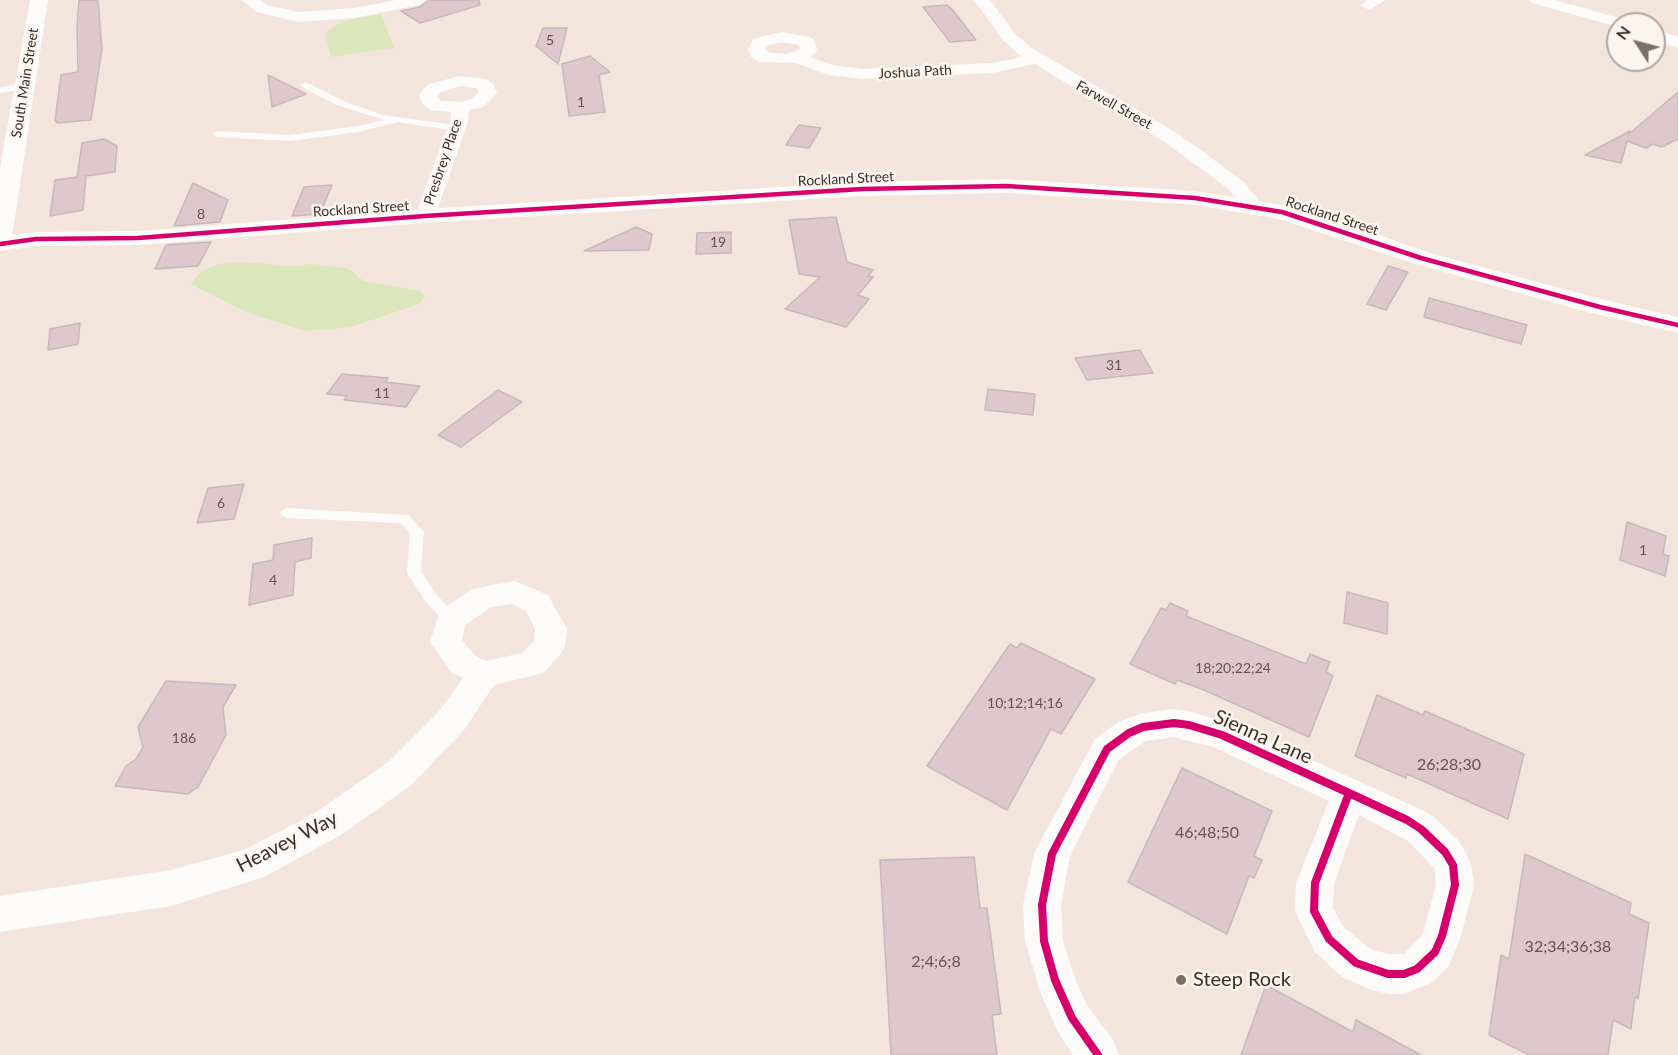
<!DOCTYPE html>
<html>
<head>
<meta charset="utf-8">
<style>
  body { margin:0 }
  #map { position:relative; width:1678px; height:1055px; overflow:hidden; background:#f3e5dc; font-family:Lato,sans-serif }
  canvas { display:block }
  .north { position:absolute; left:1606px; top:12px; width:60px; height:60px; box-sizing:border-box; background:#fbf5f0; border:2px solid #aea6a0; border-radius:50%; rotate:306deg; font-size:16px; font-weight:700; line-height:24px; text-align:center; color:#3b2f27 }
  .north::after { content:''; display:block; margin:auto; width:21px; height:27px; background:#7b6f66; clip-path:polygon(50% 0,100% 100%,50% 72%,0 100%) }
</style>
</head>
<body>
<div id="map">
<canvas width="1678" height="1055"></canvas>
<div class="north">N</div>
</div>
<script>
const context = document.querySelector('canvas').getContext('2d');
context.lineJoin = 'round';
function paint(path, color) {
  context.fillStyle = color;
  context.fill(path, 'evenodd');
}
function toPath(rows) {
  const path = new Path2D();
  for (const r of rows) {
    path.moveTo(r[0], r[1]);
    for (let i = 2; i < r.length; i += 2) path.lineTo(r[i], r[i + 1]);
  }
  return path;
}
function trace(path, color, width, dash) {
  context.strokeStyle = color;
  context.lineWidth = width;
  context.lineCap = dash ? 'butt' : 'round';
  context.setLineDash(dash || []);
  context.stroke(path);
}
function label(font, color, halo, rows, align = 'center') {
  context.font = font + ' Lato,sans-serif';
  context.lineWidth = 5;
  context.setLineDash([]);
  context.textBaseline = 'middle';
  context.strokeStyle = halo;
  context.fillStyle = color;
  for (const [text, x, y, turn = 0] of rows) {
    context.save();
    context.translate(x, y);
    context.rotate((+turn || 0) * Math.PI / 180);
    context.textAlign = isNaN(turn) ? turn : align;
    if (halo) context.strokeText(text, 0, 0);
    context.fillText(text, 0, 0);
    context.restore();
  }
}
const green = toPath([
  [381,14,394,48,331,57,325,33,343,21],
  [241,262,293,266,312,264,347,268,364,281,420,291,425,297,419,304,351,327,305,331,248,313,191,284,202,270,223,263]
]);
const building = toPath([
  [79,0,98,0,102,49,91,120,57,123,57,121,55,121,61,75,78,72,77,26,79,0],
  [429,0,479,0,480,5,420,23,401,11,420,7,429,0],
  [947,5,952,9,976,40,950,42,923,7,947,5],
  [543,28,567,28,558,64,536,46,543,28],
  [590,56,610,72,599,75,605,112,569,116,562,64,590,56],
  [268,75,306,94,272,107,268,75],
  [1678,92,1678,139,1662,147,1653,144,1646,148,1627,141,1621,163,1585,155,1630,131,1629,134,1678,92],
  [799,125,821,128,809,148,786,145,799,125],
  [104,139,117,146,115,172,86,176,83,210,50,216,55,180,77,177,82,143,104,139],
  [193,183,228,200,220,222,174,226,193,183],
  [332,185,320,214,292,216,304,187,332,185],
  [836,217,847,262,873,270,868,276,873,277,858,295,869,299,846,327,785,309,820,277,799,274,789,220,836,217],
  [636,227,652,234,649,250,584,251,636,227],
  [731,232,731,253,696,254,697,233,731,232],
  [211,242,198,266,155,269,166,245,211,242],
  [1388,266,1408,272,1386,310,1367,304,1388,266],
  [1429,298,1527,325,1521,344,1424,317,1429,298],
  [80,323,78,344,48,350,50,329,80,323],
  [1140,350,1153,373,1087,380,1075,358,1140,350],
  [342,374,388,378,385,382,420,386,406,407,344,400,347,396,327,394,342,374],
  [988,389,1035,394,1033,415,985,410,988,389],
  [498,390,522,402,461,447,438,435,498,390],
  [244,484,234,519,197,523,208,488,244,484],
  [1627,522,1666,536,1663,554,1669,556,1665,576,1620,560,1627,522],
  [312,538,311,558,295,562,293,595,249,605,253,564,273,560,274,545,312,538],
  [1347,592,1388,603,1387,634,1344,623,1347,592],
  [1170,603,1188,611,1186,616,1306,664,1310,654,1330,662,1326,672,1333,676,1309,737,1204,690,1177,680,1175,684,1130,664,1161,608,1166,610,1170,603],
  [1021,643,1095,679,1061,734,1051,729,1007,810,927,766,1010,644,1017,648,1021,643],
  [166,681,236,685,223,707,226,735,198,787,188,794,115,786,126,766,136,759,143,747,138,727,166,681],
  [1377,695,1423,715,1425,711,1524,754,1508,819,1407,774,1406,778,1355,756,1377,695],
  [1182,768,1272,811,1254,856,1262,860,1254,878,1249,876,1227,934,1128,882,1182,768],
  [1525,854,1631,903,1629,914,1649,923,1638,999,1635,997,1631,1029,1613,1020,1608,1055,1529,1055,1489,1035,1501,955,1509,959,1525,854],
  [974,857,980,908,987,908,1001,1014,992,1015,997,1055,891,1055,880,860,974,857],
  [1266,985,1353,1032,1356,1020,1421,1055,1241,1055,1266,985]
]);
const lane = toPath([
  [305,82,343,101,383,115,456,125,460,128,456,131,398,122,358,132,290,141,217,137,213,134,217,131,290,135,358,126,384,120,337,105,302,87,301,85,305,82],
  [24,84,27,85,27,89,0,93,0,87,24,84],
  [286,508,409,515,424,532,421,571,436,594,456,615,458,619,456,623,446,623,426,602,409,576,407,572,410,533,400,523,286,518,279,513,286,508]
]);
const street = toPath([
  [242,0,260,0,267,5,299,12,354,8,396,0,427,0,419,5,354,18,299,22,256,12,242,0],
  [974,0,990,0,1015,34,1032,48,1180,135,1244,182,1257,198,1259,205,1256,209,1249,211,1242,209,1230,190,1166,143,1035,64,992,73,863,79,829,75,795,63,760,62,751,57,748,49,753,39,781,32,810,37,814,40,817,51,810,57,832,65,863,69,992,63,1022,57,1003,40,974,0],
  [781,42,799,45,800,49,787,54,770,53,765,50,766,46,781,42],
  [1367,0,1386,0,1369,10,1361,5,1367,0],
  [1529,0,1554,0,1630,21,1632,24,1618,24,1618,27,1532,3,1529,0],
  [1654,29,1678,37,1678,48,1654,40,1654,29],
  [460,76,487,79,494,85,497,93,483,107,469,110,468,122,435,216,432,220,425,222,418,220,415,216,450,122,451,112,430,110,422,103,419,95,429,84,460,76],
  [461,86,476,88,479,92,471,99,460,102,441,101,437,97,441,92,461,86],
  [515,581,548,595,567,629,565,646,560,655,543,673,494,685,464,730,411,785,341,835,264,877,171,906,0,932,0,896,171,870,244,850,315,813,387,763,440,710,463,678,452,673,430,642,440,611,472,589,515,581],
  [512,604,526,611,535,629,534,641,522,653,486,661,474,655,462,640,465,625,491,607,512,604],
  [1174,709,1189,711,1234,725,1420,809,1434,817,1458,840,1466,853,1471,865,1474,885,1461,936,1449,966,1431,983,1404,994,1388,994,1372,990,1342,977,1315,952,1295,911,1296,883,1329,801,1213,747,1174,737,1146,741,1119,759,1070,856,1061,905,1063,941,1074,976,1086,1004,1113,1040,1119,1055,1073,1055,1058,1032,1041,994,1025,941,1023,905,1034,854,1095,739,1117,723,1131,717,1143,713,1174,709],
  [1359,815,1408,841,1435,869,1436,885,1423,934,1404,954,1388,954,1370,949,1343,926,1333,908,1334,883,1359,815]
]);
const secondary = toPath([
  [1006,179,1195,191,1282,205,1345,223,1430,253,1605,300,1678,317,1678,333,1591,313,1412,263,1279,219,1195,205,1006,193,862,196,425,223,138,245,36,246,0,251,0,237,36,232,138,231,425,209,862,182,1006,179]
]);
const primary = toPath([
  [30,0,48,0,12,237,9,242,0,244,0,168,30,0]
]);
const cyclewayFar1 = toPath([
  [0,244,36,239,138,238,425,216,862,189,1006,186,1195,198,1282,212,1421,258,1600,307,1678,325]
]);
const cycleway = toPath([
  [1349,793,1407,820,1421,829,1445,852,1453,865,1455,885,1442,936,1435,952,1417,969,1404,974,1388,974,1356,963,1329,939,1314,911,1315,883,1349,793],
  [1098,1055,1072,1018,1055,980,1044,941,1042,905,1052,854,1107,749,1129,733,1143,727,1174,723,1189,725,1222,735,1349,793]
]);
const markers = [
  [1181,980,6,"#7b6f66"]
];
const numberNames = [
  ["5",550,40],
  ["1",581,102],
  ["8",201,214],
  ["19",718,242],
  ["31",1114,365],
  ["11",382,393],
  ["6",221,503],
  ["1",1643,550],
  ["4",273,580],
  ["18;20;22;24",1233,668],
  ["10;12;14;16",1025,703],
  ["186",184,738]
];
const farStreetnames = [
  ["Joshua Path",915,72,-3],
  ["South Main Street",25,83,-81],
  ["Farwell Street",1114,105,29],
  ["Presbrey Place",443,162,-71],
  ["Rockland Street",846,179,-3],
  ["Rockland Street",361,209,-4],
  ["Rockland Street",1332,216,18]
];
const nearNumbernames = [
  ["26;28;30",1449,765],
  ["46;48;50",1207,833],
  ["32;34;36;38",1568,947],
  ["2;4;6;8",936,962]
];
const nearStreetnames = [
  ["Sienna Lane",1263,737,24],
  ["Heavey Way",287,842,-27]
];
const nearPoinames = [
  ["Steep Rock",1193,980]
];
paint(green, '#dbe6bc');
paint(building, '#dec7cd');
trace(building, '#c6b9b9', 1.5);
paint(lane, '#fdfbfa');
paint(street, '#fdfbfa');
paint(secondary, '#fdfbfa');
paint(primary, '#fdfbfa');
trace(cyclewayFar1, '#d6006c', 4.5);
trace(cycleway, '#d6006c', 8);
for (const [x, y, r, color] of markers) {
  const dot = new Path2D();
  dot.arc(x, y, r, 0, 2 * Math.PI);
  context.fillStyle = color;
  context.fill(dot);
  trace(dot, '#fbf5f0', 2);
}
label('14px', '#645550', null, numberNames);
label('14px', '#3b2f27', '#fbf5f0', farStreetnames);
label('16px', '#645550', null, nearNumbernames);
label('20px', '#3b2f27', '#fbf5f0', nearStreetnames);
label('20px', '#3b2f27', '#fbf5f0', nearPoinames, 'left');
</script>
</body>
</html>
